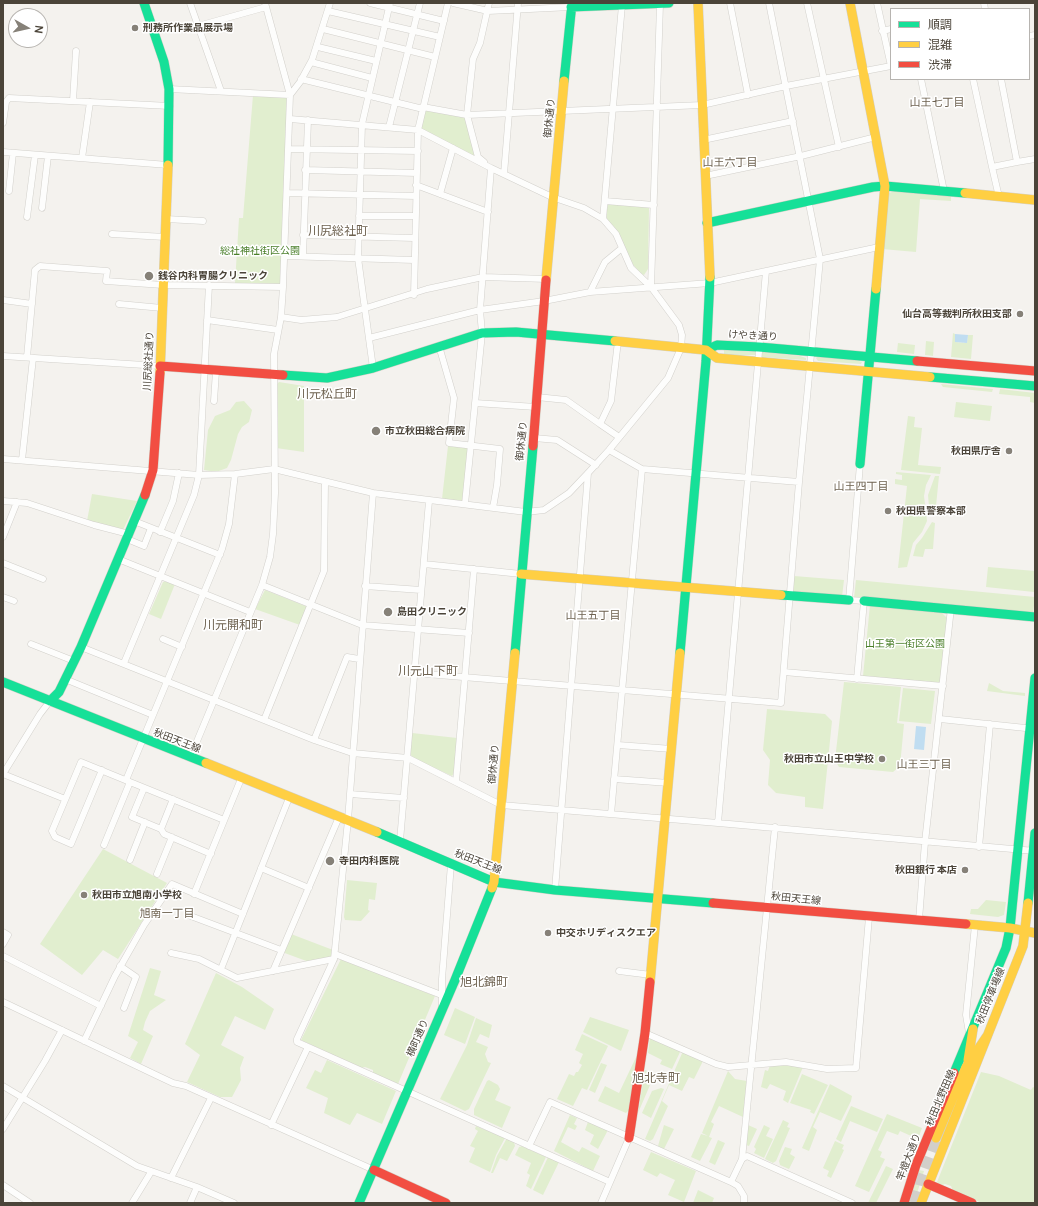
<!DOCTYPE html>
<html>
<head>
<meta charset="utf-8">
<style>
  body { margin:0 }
  #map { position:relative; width:1038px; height:1206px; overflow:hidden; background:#f4f2ee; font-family:Manrope,"Noto Sans JP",sans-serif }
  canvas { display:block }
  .frame { position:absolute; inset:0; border:4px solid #4b4439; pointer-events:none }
  .legend { position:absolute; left:890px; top:8px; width:140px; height:72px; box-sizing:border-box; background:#fff; border:1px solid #b7b4b0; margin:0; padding:5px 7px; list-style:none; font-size:12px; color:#4b4439 }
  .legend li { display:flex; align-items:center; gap:8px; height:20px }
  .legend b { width:20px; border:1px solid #b7b4b0 }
  .north { position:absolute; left:8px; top:8px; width:40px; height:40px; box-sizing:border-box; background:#fff; border:1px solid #b7b4b0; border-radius:50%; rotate:98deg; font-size:11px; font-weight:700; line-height:16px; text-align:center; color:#4b4439 }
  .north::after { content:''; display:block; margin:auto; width:14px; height:18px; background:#868178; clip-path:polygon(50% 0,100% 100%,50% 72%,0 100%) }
</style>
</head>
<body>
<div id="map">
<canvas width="1038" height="1206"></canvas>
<div class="frame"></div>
<ul class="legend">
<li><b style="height:5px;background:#16e098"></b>順調</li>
<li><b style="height:5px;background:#ffcf43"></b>混雑</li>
<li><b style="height:5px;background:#f24e42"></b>渋滞</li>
</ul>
<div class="north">N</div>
</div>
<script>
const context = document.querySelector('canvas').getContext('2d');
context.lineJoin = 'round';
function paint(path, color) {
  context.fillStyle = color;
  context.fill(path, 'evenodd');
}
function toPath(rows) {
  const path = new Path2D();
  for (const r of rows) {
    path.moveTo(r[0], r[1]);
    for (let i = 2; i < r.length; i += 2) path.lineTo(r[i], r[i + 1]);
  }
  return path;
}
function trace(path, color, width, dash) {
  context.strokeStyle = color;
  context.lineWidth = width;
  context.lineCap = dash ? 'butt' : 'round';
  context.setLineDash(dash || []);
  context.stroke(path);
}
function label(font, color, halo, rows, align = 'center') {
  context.font = font + ' Manrope,"Noto Sans JP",sans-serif';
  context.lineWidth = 3;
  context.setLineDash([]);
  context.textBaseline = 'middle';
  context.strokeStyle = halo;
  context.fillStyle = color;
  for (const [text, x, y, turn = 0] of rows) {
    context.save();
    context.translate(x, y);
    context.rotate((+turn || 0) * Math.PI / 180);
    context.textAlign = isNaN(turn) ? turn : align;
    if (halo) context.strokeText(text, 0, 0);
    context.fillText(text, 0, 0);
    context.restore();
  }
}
const green = toPath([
  [253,95,285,96,288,99,280,285,235,283,239,218,243,218],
  [423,107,467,115,477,153,491,168,418,130],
  [895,191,951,196,951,201,920,199,916,252,882,249,887,200,889,193],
  [608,204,647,206,649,208,648,269,644,275,641,274,630,261,607,219,606,215],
  [953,333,955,334,955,342,967,343,968,335,973,335,971,359,951,357],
  [926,341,934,342,933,356,925,355],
  [898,343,915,345,914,354,897,352],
  [724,350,755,352,757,355,724,355],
  [763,352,800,356,806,358,806,360,762,357,760,354],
  [819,356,856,360,862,362,861,364,818,361,816,358],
  [279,382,304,386,304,452,276,448,275,386],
  [941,384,993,389,992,392,943,387],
  [1000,389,1035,393,1035,403,1030,402,1030,397,999,394],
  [244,401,252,410,249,422,242,427,238,434,231,460,227,468,216,472,204,470,208,430,215,416,230,410,236,402],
  [956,402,992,406,990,421,954,417],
  [908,416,915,417,914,427,922,428,918,465,941,467,940,474,901,470],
  [448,446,468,448,463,501,442,499],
  [896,472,931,475,926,485,924,496,927,521,922,532,913,543,907,567,898,568,907,486,895,484,895,479,902,480,902,475,896,474],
  [935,476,939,476,935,516,931,514,929,507,928,495],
  [92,494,137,501,123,530,87,521],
  [932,522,935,523,933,549,925,549,923,557,913,556,916,545,922,538],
  [988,567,1035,571,1034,592,986,587],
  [794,576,844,580,842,597,792,593],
  [856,580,1035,597,1033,614,854,598],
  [167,581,175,584,161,619,149,614,163,582],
  [265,590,308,607,300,625,255,609],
  [870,605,941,612,948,619,941,683,863,676],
  [844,682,901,687,897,723,904,724,900,766,893,772,839,767,835,760],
  [989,683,1003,691,1025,693,1025,696,987,691],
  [903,688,935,691,931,724,899,721],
  [767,709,825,714,832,721,823,809,805,807,805,797,776,793,768,785,770,760,763,750],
  [412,733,457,738,454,773,452,776,413,758,410,754],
  [103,849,167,883,118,959,103,950,82,975,40,944],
  [347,880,377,883,375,900,369,899,368,910,370,911,361,921,345,920,344,917],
  [986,900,1006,902,1004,915,998,917,970,914,971,909,978,909],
  [291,934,333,950,332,958,309,962,282,952],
  [341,959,435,996,398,1084,373,1073,373,1070,365,1067,361,1068,301,1040],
  [150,968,161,971,154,995,166,1000,150,1011,145,1022,143,1030,153,1036,141,1064,130,1058,138,1042,128,1036],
  [216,973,242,987,274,1009,265,1030,235,1016,221,1045,244,1057,240,1068,241,1080,232,1097,220,1097,187,1082,200,1055,185,1044],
  [455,1008,475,1017,465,1044,444,1035],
  [590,1017,629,1030,621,1051,583,1032],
  [476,1018,492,1025,489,1038,480,1034,476,1042,488,1047,485,1054,488,1062,491,1063,469,1109,465,1111,440,1099,467,1045],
  [582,1034,608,1046,587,1090,582,1088,573,1106,557,1099,569,1074,574,1076,576,1072,578,1072,582,1065,579,1063,583,1054,575,1050],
  [650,1037,681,1050,672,1069,660,1064,662,1060,648,1053],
  [683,1051,703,1061,694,1079,689,1077,682,1091,669,1085,662,1101,668,1106,653,1139,650,1141,645,1139],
  [638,1053,629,1110,626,1113,598,1101,605,1086,619,1093],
  [327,1060,396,1091,382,1124,357,1113,350,1125,324,1113,328,1098,306,1088,315,1070,321,1073],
  [601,1063,607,1065,595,1093,589,1090],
  [786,1064,803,1067,788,1103,783,1100,786,1091,770,1084,767,1089,761,1087,765,1070,768,1071,770,1065],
  [645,1070,649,1072,645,1083,650,1085,638,1113],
  [728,1071,735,1079,747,1081,743,1117,719,1106,711,1122,714,1124,709,1137,712,1138,700,1161,691,1157,701,1134,708,1136,702,1133],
  [981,1072,999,1076,1031,1090,1033,1087,1035,1088,1035,1203,982,1203,953,1191,951,1186,945,1184,939,1186,937,1182],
  [802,1074,828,1085,814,1114,810,1112,811,1110,790,1103],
  [489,1080,498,1085,500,1089,495,1100,511,1107,502,1128,474,1115,474,1109,487,1081],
  [830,1084,852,1096,851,1101,841,1121,820,1112,813,1127,817,1130,809,1151,802,1148],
  [661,1088,664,1089,651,1118,642,1113,652,1091],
  [851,1106,883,1119,877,1132,850,1121,841,1142,836,1139],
  [887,1114,922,1128,918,1139,900,1131,898,1135,887,1131,878,1150,882,1152,880,1157,885,1159,869,1192,855,1186],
  [570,1115,577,1118,574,1124,577,1126,575,1130,568,1127,561,1142,579,1152,582,1147,600,1156,593,1171,554,1151],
  [783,1120,789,1123,787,1127,790,1128,776,1161,773,1163,765,1159],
  [588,1122,608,1130,598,1149,590,1144,594,1135,585,1130],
  [664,1125,674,1129,664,1149,658,1146],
  [748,1125,757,1129,749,1146,746,1145],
  [764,1125,770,1128,766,1136,773,1139,764,1158,754,1153,756,1149,754,1147],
  [476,1126,505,1138,496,1155,490,1172,469,1162,475,1148,470,1146,478,1131,475,1129],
  [507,1138,514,1142,515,1146,507,1161,500,1158,493,1173,491,1173,497,1156],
  [718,1140,725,1143,715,1165,709,1162],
  [835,1141,844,1145,842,1149,844,1150,831,1178,827,1176,829,1171,823,1168],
  [522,1146,546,1157,531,1189,526,1186,530,1175,527,1173,531,1163,515,1155,519,1147],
  [785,1147,792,1149,790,1154,795,1157,789,1169,780,1165,779,1161],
  [651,1152,696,1171,684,1202,668,1195,675,1180,660,1173,657,1177,643,1170],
  [548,1157,559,1162,543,1195,533,1190],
  [886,1166,893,1169,876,1203,868,1203],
  [919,1170,924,1171,914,1203,909,1203],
  [698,1190,714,1198,712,1203,693,1203]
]);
const water = toPath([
  [955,334,968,335,967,343,955,342],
  [916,726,926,727,924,750,914,749]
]);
const highwayTunnel = toPath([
  [915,1203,920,1184,936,1138]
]);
const street = toPath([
  [190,3,221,91],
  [370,3,444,21],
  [453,3,488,11,571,7],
  [730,3,748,95],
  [807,3,839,147],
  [877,3,891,66],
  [984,3,985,9],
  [328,11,440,37],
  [198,26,266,7],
  [323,29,435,57],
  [882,31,891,29],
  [1029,36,1035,35],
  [318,47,376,61],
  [311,62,372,78],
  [301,79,419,108,423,107,467,115,702,105,786,86,891,66],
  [921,79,944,191],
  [973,79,992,167],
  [169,89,290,95],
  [290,95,300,82,312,60,330,3],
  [73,101,76,51],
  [3,123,6,102,9,98,170,106],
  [389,127,420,3],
  [703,140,793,121],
  [289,149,418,151],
  [3,152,168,165],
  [82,158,90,102],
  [484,162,478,157,467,115,473,59,480,43,489,3],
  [1017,162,1035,159],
  [305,170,417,173],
  [504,174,518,3],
  [705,176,801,156,876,137],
  [416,185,488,212],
  [9,191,13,153],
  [287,193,416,196],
  [440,194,453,148],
  [999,197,992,167,1017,162,1001,79],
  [605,201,654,205],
  [42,208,48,156],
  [359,216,415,216],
  [27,217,35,155],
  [166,219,203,221],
  [603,219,622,5],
  [112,234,165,237],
  [303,235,414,238],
  [285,256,414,260],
  [303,256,308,120],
  [651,287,660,4],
  [590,292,605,262,622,248],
  [414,295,418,130,448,3],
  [3,300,32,304],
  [119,304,162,308],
  [281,317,301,320,337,317,427,289,483,277,547,279],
  [207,320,278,330],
  [369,338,480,310,544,301,590,292,710,283,879,247],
  [618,341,611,401,600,424,619,437],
  [439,346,454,398,449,443,500,449,497,485,493,508],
  [3,356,160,366],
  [27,357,35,270,40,266,107,271,106,281,163,285,283,287],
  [373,368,358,258,362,124,390,3],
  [537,397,566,400,600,424],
  [214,401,216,371],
  [475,403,536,407],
  [534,438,557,440,596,465],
  [609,450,642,469,799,482],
  [3,459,199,475,235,474,274,469,373,493,526,512,544,510,569,493,588,473,609,450,668,378,681,348,682,335,679,325,651,287,631,268,616,234,603,219,584,208,552,197,491,168,418,130,290,119],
  [22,460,33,358],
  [373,493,348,820,334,959,297,1039,297,1042,610,1182],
  [3,501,27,503,94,525,129,534],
  [465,504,482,333,480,310,491,168],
  [134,521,220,555],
  [160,532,173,501,179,473],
  [3,537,17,502],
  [127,539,144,546,151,528],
  [118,559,250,612],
  [3,563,43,579],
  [424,564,521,574],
  [262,585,362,625,469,633],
  [365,586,421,590],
  [3,597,14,601],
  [163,639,182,647],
  [31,644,74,661],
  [81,647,314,740,352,753,408,758,501,805,718,823,766,271],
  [124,663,194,495,199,475,209,285],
  [784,672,943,686],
  [414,673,781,703,799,482,820,259,769,3],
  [65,679,153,715],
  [857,679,864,601,849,600,860,464],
  [940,719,1035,729],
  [264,720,324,571,325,482],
  [314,740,347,657,359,659],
  [618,745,672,749],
  [190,758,262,585,270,557,273,534,275,493,274,354,281,317,283,287,290,95,265,3],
  [102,770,71,844,55,837,52,831,81,762,130,782,224,820],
  [3,774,40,714,50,701],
  [3,774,65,799],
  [614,779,669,783],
  [126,780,222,549,229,524,235,474],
  [456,782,474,569],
  [144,788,132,817,161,829,173,799],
  [350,794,404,798],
  [611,814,642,469],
  [718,823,1035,851],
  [161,829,164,834,211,854],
  [400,841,429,501],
  [104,845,130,782],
  [979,847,990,724],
  [130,860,145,822],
  [261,868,309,888],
  [157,874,172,837],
  [555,890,588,473],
  [194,894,241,779],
  [188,915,281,950],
  [919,920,925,842,951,608],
  [3,932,8,935,3,944],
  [171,953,199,959,237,978,334,959],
  [335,954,444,996],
  [3,956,101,1006],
  [120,966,136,977,124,1008],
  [221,969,289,798],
  [273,971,339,817],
  [619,971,651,975],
  [3,1002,156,1075,173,1083,186,1086,374,1170],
  [442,1008,442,979,451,864],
  [645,1033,716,1064,728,1067,786,1062,827,1069,856,1068,869,917],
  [969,1033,966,1015,975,925],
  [84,1041,115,976,144,925,172,884,243,914],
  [3,1086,137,1166,197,1187,234,1203],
  [271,1125,308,1047],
  [3,1129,45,1061,62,1030],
  [529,1146,550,1102,731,1182,738,1186,744,1196,744,1203],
  [742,1159,775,827],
  [171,1178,211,1098],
  [731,1182,742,1159,747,1156,852,1203],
  [3,1185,30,1203],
  [132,1203,151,1172],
  [190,1203,197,1187],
  [601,1203,629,1138]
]);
const fast = toPath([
  [144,3,164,62,169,89,168,165],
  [571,7,669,3],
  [564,81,572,3],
  [707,223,873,187,885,186,965,193],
  [706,350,717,345,759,347,917,361],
  [283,375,327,378,373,368,482,333,516,332,615,341],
  [930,377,1035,386],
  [860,464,876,289],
  [781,595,849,600],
  [864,601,1035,617],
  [515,653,533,446],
  [680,653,706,361,710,277],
  [3,682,206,763],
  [50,701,59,692,81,647,145,495],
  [377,832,494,882,555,890,713,903],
  [1028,903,1035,833],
  [954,1073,1006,948,1010,928,1035,678],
  [359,1203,455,980,492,888]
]);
const slow = toPath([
  [698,3,710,277],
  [850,3,885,186,876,289],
  [965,193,1035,200],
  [546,280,564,81],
  [615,341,706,350,717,358,930,377],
  [160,373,168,165],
  [521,574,781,595],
  [206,763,377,832],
  [492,888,494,882,515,653],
  [966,924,1010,928,1035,933],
  [650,982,680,653],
  [968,1060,973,1029],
  [936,1138,966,1067,987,1036],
  [921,1203,1023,946,1028,903]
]);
const jam = toPath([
  [917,361,1035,371],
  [160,366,283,375],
  [533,446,546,280],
  [145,495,153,470,160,373],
  [713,903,966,924],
  [629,1138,645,1033,650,982],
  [374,1170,446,1203],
  [928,1184,972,1203],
  [904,1203,916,1165,954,1073]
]);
const markers = [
  [135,28,4,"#868178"],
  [149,276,5,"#868178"],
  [1020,314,4,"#868178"],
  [376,431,5,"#868178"],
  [1009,451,4,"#868178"],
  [888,511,4,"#868178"],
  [388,612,5,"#868178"],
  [882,759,4,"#868178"],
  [330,861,5,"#868178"],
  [965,870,4,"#868178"],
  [84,895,4,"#868178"],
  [548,933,4,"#868178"]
];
const poiNames = [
  ["刑務所作業品展示場",143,28],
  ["銭谷内科胃腸クリニック",158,276],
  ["仙台高等裁判所秋田支部",1012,314,"right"],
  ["市立秋田総合病院",385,431],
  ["秋田県庁舎",1001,451,"right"],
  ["秋田県警察本部",896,511],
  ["島田クリニック",397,612],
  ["秋田市立山王中学校",874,759,"right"],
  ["寺田内科医院",339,861],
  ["秋田銀行 本店",957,870,"right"],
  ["秋田市立旭南小学校",92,895],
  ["中交ホリディスクエア",556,933]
];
const streetNames = [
  ["御休通り",550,118,-84],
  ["けやき通り",753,336,3],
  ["川尻総社通り",149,361,-87],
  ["御休通り",522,441,-84],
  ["秋田天王線",177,741,21],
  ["御休通り",494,764,-85],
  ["秋田天王線",478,862,21],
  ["秋田天王線",796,899,6],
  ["秋田停車場線",991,996,-68],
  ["横町通り",418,1038,-67],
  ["秋田北野田線",941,1098,-67],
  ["竿燈大通り",909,1157,-69]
];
const parkNames = [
  ["総社神社街区公園",260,251],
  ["山王第一街区公園",905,644]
];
const neighbourhoodNames = [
  ["山王七丁目",937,103],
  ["山王六丁目",730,163],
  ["山王四丁目",861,487],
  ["山王五丁目",593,616],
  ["山王三丁目",924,765],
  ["旭南一丁目",167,914]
];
const quarterNames = [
  ["川尻総社町",338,232],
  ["川元松丘町",327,395],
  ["川元開和町",233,626],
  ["川元山下町",428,672],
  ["旭北錦町",484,983],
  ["旭北寺町",656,1079]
];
paint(green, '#e1eecf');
paint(water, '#c0ddf1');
trace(highwayTunnel, '#d2cfca', 12, [12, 6]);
trace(street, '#d2d0cb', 7);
trace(fast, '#d3cfc5', 10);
trace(slow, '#d3cfc5', 10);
trace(jam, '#d3cfc5', 10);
trace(street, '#fdfdfc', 6);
trace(fast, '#16e098', 9);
trace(slow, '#ffcf43', 9);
trace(jam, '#f24e42', 9);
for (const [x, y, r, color] of markers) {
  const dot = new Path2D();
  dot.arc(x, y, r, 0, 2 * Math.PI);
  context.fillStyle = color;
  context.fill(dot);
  trace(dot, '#fff', 1.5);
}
label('bold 10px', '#4b4439', '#fff', poiNames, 'left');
label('10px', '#4b4439', '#fff', streetNames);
label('10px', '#4a7f2a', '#fff', parkNames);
label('11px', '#6e6250', '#fff', neighbourhoodNames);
label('12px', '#6e6250', '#fff', quarterNames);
</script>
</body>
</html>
